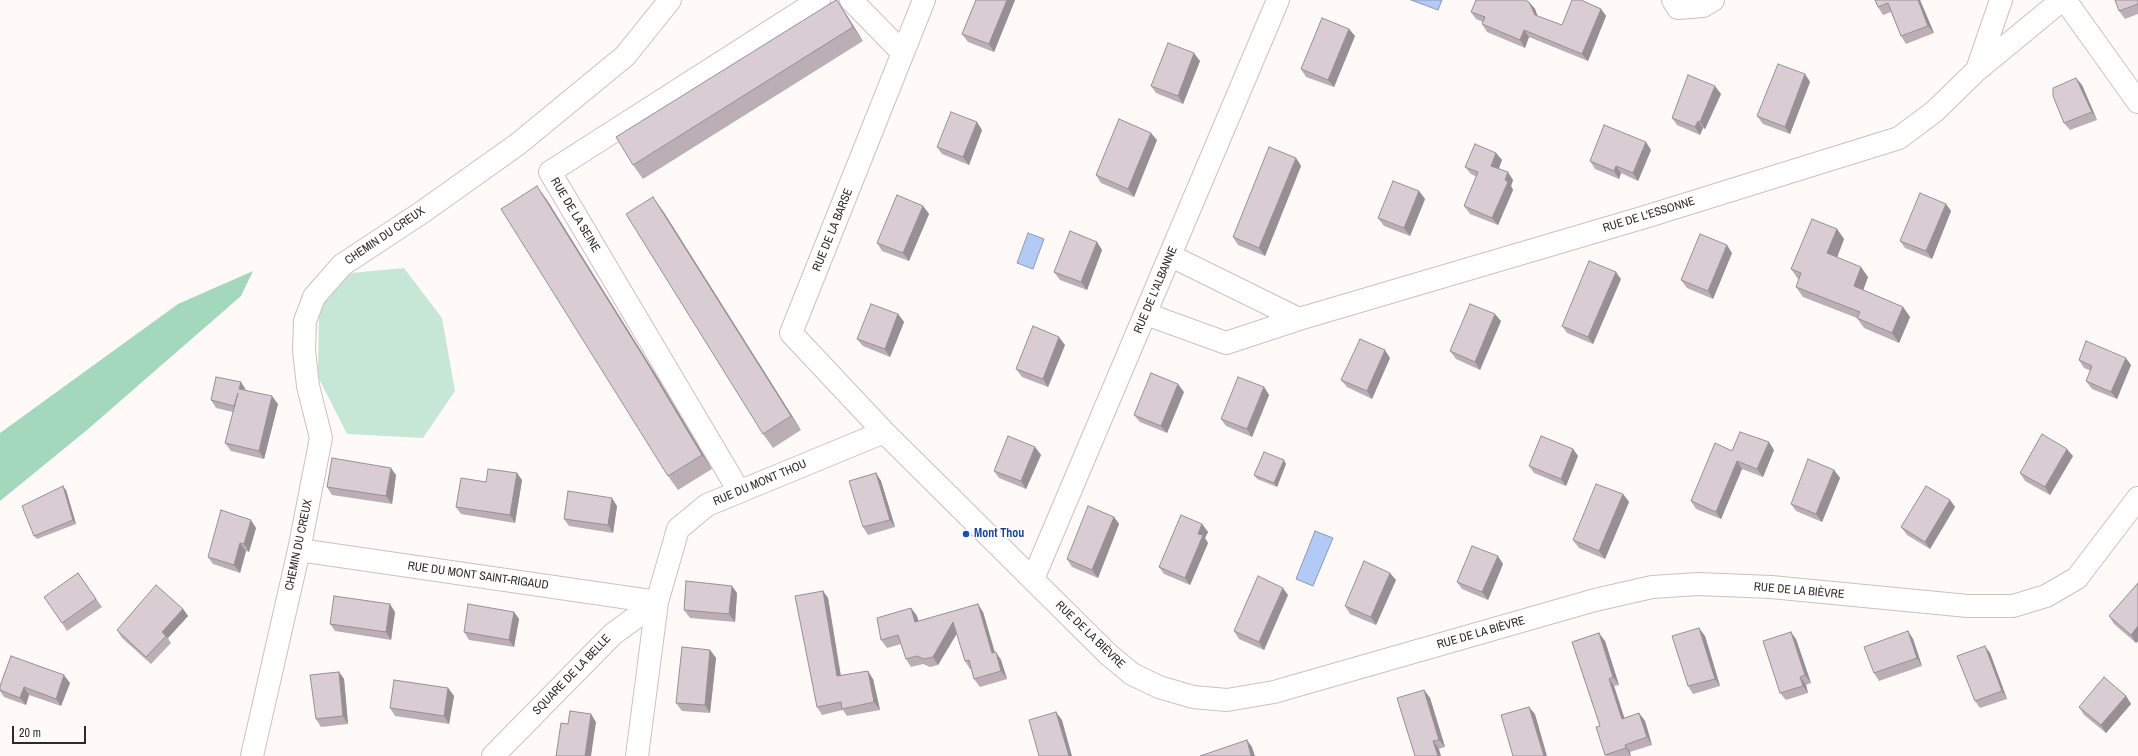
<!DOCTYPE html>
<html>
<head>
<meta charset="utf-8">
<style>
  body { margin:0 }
  #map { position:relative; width:2138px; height:756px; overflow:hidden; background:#fffaf7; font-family:"Archivo Narrow",sans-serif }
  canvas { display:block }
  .scale { position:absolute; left:12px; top:726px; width:74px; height:18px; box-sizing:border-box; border:2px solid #2f2a28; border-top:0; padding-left:5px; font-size:12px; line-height:14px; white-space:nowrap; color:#2f2a28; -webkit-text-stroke:3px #fff; paint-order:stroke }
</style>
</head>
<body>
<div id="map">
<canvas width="2138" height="756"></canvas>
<div class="scale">20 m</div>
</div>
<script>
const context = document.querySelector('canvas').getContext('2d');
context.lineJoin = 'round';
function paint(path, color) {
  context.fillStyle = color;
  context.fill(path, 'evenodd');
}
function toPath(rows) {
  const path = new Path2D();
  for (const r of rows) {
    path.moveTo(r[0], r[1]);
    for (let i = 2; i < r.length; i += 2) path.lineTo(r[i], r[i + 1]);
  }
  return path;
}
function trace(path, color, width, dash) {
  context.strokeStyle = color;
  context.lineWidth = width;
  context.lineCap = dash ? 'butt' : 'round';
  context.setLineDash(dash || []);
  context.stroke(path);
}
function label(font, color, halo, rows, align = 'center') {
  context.font = font + ' "Archivo Narrow",sans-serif';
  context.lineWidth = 3;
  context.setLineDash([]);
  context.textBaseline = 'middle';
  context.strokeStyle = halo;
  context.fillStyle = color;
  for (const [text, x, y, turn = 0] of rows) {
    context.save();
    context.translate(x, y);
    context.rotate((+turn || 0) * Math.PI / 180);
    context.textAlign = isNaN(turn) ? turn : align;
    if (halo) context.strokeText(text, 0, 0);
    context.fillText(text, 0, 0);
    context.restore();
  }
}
const green = toPath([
  [404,268,442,318,455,391,423,438,347,434,318,377,319,308,351,273]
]);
const forest = toPath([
  [253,271,241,296,87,430,0,501,0,433,178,304]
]);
const water = toPath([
  [1411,0,1442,0,1438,10,1411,0],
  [1028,233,1044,239,1033,269,1017,263,1028,233],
  [1315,531,1333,538,1313,586,1296,579,1315,531]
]);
const street = toPath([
  [851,0,903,53],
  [924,0,791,333,884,432,1109,655,1132,674,1159,687,1193,697,1227,700,1274,692,1595,600,1652,587,1698,584,1771,587,1968,606,2013,606,2046,596,2077,578,2138,498],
  [1673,0,1678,8,1703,6,1713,0],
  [2065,0,2138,102],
  [1977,70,2062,0],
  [1171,256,1299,319],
  [1146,314,1226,343,1299,319,1645,217,1899,138,1935,111,1977,70,2001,0],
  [739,491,550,172,819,0],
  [299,550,657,602],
  [1033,579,1278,0],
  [252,756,299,550,321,438,308,386,304,350,305,321,314,297,342,265,421,213,518,144,625,56,670,0],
  [493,756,613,634,657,602],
  [637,756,657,602,678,529,707,505,884,432]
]);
const wall = toPath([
  [976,0,1015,0,994,52,968,42,962,34],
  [1875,0,1920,0,1934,33,1906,44,1901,36,1891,12,1883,15,1878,7],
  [2138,0,2138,14,2125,19,2119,11],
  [1529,2,1535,9,1537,16,1562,25,1601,9,1606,16,1588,61,1529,37,1525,48,1487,32,1482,24,1483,22,1476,19,1471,12],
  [846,14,863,41,643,179,633,165],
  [1349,29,1355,36,1334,87,1306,77,1301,69],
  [1200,61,1183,104,1156,93,1151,86],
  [1805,74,1810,82,1790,134,1763,124,1757,116],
  [2082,85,2097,120,2070,130,2064,123],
  [1721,94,1705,129,1703,128,1700,135,1677,125,1672,118],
  [982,130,969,165,942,154,937,147],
  [1157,140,1134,197,1101,183,1096,175],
  [1651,150,1638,181,1621,173,1619,179,1595,169,1590,161],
  [1496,153,1502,160,1499,168,1513,180,1511,186,1513,190,1498,225,1470,214,1464,206,1477,177,1471,174,1465,167],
  [1296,158,1301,166,1265,256,1238,245,1233,237],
  [1419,191,1425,199,1410,236,1384,226,1378,218],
  [547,200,656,375,712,469,678,490,668,476],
  [1946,204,1951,211,1932,259,1905,248,1900,241],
  [923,206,929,214,909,261,882,251,877,243],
  [663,211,801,430,773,448,763,434],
  [1837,229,1844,239,1837,257,1868,277,1863,290,1903,307,1910,317,1899,343,1864,328,1857,318,1803,297,1796,287,1799,279,1798,279,1791,269],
  [1097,242,1102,250,1087,290,1060,280,1054,272],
  [1732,253,1713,299,1687,288,1681,280],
  [1621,279,1593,344,1567,333,1562,326],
  [898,314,904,322,890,357,863,346,857,339],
  [1501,321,1480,370,1456,359,1450,351],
  [1065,345,1048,387,1022,377,1016,369],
  [1390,358,1372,399,1347,387,1341,380],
  [2079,360,2131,365,2117,399,2092,389,2086,381,2091,371,2084,368],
  [1264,387,1269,395,1252,437,1226,426,1221,419],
  [246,390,278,404,264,459,231,451,225,443,233,412,216,408,211,400],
  [1184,392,1167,433,1140,422,1134,415],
  [1035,447,1041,455,1026,489,999,478,994,471],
  [1573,449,1578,456,1566,486,1534,473,1529,466],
  [1774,450,1763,477,1742,469,1721,519,1696,509,1691,501,1732,451],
  [2073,456,2050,495,2025,481,2020,473],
  [1286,464,1277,487,1257,479,1254,475],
  [1834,470,1840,478,1822,522,1796,511,1791,504],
  [876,473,881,481,895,527,868,535,863,527],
  [396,475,392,504,332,495,327,487],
  [522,480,515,523,461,514,456,507,486,482],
  [66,490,76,524,37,539,34,536],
  [1623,494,1629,502,1605,559,1579,548,1573,540],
  [1950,500,1955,507,1930,549,1907,535,1901,527],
  [617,506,613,533,569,526,564,519],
  [1114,517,1119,524,1098,578,1072,567,1067,559],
  [1202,524,1208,532,1205,538,1208,543,1190,585,1164,574,1159,567],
  [256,528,249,552,246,551,240,573,213,564,208,557],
  [1503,564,1488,600,1462,589,1457,582],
  [78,573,102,607,67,631,62,623],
  [1396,580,1376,625,1350,614,1345,606],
  [2138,583,2138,641,2136,643,2114,624,2109,616],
  [823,591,828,598,841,676,873,679,880,710,847,716,843,710,822,715,817,707],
  [737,593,735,622,690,618,684,610],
  [1288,595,1264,650,1239,639,1234,631],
  [911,608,917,616,918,622,983,612,995,652,1001,660,1007,679,980,687,974,679,971,669,970,669,965,661,957,633,938,665,930,667,923,664,911,667,906,659,901,644,887,648,881,640],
  [183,609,188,616,168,638,171,643,151,664,122,638,117,630],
  [395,612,391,640,335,631,330,624],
  [514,612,519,619,514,647,469,640,464,632],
  [1908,631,1913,639,1922,666,1879,681,1874,673],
  [1705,636,1720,686,1693,694,1688,686],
  [1796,639,1811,683,1806,685,1808,693,1786,700,1780,693],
  [1605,641,1619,685,1614,686,1624,718,1639,713,1645,721,1652,745,1630,752,1631,756,1606,756,1605,755,1600,726],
  [710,650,716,658,710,713,682,711,676,703],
  [1990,653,2007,699,1980,708,1975,701],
  [339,672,344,679,348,724,321,727,316,719],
  [70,683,61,706,29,695,26,705,4,697,0,691,0,686],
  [448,688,454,696,449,724,395,716,390,708],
  [1424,690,1430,698,1445,747,1415,756],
  [2126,696,2131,704,2106,733,2084,715,2079,707]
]);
const shadedWall = toPath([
  [837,0,846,14,863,41,853,27],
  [1007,0,1015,0,994,52,989,44],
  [1918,0,1920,0,1934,33,1928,26],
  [1529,2,1535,9,1540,22,1535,15],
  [1601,9,1606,16,1588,61,1582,54],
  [1349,29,1355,36,1334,87,1328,80],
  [1524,30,1529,37,1525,48,1520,40],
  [1194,53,1200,61,1183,104,1178,96],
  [1805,74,1810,82,1790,134,1785,127],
  [2076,78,2082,85,2097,120,2092,112],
  [1715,86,1721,94,1705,129,1700,122],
  [1698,121,1703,128,1700,135,1695,127],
  [977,122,982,130,969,165,963,157],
  [1151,133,1157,140,1134,197,1128,189],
  [1646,142,1651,150,1638,181,1633,173],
  [1496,153,1502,160,1497,173,1491,166],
  [1296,158,1301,166,1265,256,1259,248],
  [1616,166,1621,173,1619,179,1614,171],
  [1508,172,1513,180,1511,186,1513,190,1498,225,1492,218],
  [537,186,547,200,656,375,712,469,702,455],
  [1419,191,1425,199,1410,236,1404,228],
  [653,197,663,211,801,430,791,416],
  [1946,204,1951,211,1932,259,1926,251],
  [923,206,929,214,909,261,903,253],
  [1837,229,1844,239,1835,263,1827,253],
  [1097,242,1102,250,1087,290,1081,282],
  [1727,245,1732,253,1713,299,1708,291],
  [1861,267,1868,277,1861,296,1854,286],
  [1616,272,1621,279,1593,344,1588,337],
  [1903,307,1910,317,1899,343,1892,333],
  [898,314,904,322,890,357,885,349],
  [1495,314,1501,321,1480,370,1475,362],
  [1059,337,1065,345,1048,387,1043,379],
  [1385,350,1390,358,1372,399,1367,391],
  [2126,358,2131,365,2117,399,2111,392],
  [241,382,246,390,239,389],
  [1178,384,1184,392,1167,433,1161,426],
  [1264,387,1269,395,1252,437,1247,429],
  [272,396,278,404,264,459,259,451],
  [1769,442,1774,450,1763,477,1757,469],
  [1035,447,1041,455,1026,489,1021,481],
  [1573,449,1578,456,1566,486,1561,479],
  [2067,449,2073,456,2050,495,2045,487],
  [1284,460,1286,464,1277,487,1274,483],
  [1737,461,1742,469,1721,519,1716,512],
  [391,468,396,475,392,504,386,496],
  [1834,470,1840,478,1822,522,1816,514],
  [517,473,522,480,515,523,510,515],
  [876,473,881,481,895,527,890,520],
  [63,486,66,490,76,524,73,520],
  [1623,494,1629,502,1605,559,1599,551],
  [612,498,617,506,613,533,608,525],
  [1950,500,1955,507,1930,549,1925,542],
  [1114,517,1119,524,1098,578,1092,570],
  [251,520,256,528,249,552,244,544],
  [1202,524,1208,532,1205,538,1208,543,1190,585,1185,578,1198,534],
  [240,543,246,551,240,573,234,565],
  [1498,556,1503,564,1488,600,1482,592],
  [1390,573,1396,580,1376,625,1371,617],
  [732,586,737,593,735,622,729,614],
  [1283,588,1288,595,1264,650,1259,642],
  [823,591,828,598,842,684,837,676],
  [390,604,395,612,391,640,386,632],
  [978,604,983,612,997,661,992,653],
  [911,608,917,616,921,630,915,622],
  [183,609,188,616,168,638,162,632],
  [514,612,519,619,514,647,509,640],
  [953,622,959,630,938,665,933,657],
  [2138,626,2138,641,2136,643,2131,635],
  [1699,628,1705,636,1720,686,1715,679],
  [1908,631,1913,639,1922,666,1917,658],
  [1791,632,1796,639,1811,683,1805,675],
  [1599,633,1605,641,1619,685,1613,677],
  [1985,646,1990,653,2007,699,2002,691],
  [710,650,716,658,710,713,705,705],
  [996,652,1001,660,1007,679,1001,671],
  [868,671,873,679,880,710,874,702],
  [339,672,344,679,348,724,343,716],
  [64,675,70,683,61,706,56,699],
  [1800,677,1806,685,1808,693,1803,686],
  [1609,679,1614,686,1627,726,1622,719],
  [24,687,29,695,26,705,20,698],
  [448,688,454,696,449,724,444,716],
  [1424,690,1430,698,1445,747,1439,740],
  [2126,696,2131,704,2106,733,2101,725],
  [1529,707,1535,714,1547,756,1544,756],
  [1056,712,1062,720,1072,756,1069,756],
  [1639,713,1645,721,1652,745,1647,737],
  [591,714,596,722,591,756,585,756],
  [1247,740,1252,747,1255,756,1251,756],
  [1433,741,1439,749,1441,756,1438,756],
  [1625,745,1630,752,1631,756,1626,748]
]);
const building = toPath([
  [836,0,837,0,853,27,633,165,616,137,836,0],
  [976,0,1007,0,989,44,962,34,976,0],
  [1476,0,1525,0,1529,2,1535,15,1562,25,1572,0,1581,0,1601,9,1582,54,1524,30,1520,40,1482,24,1485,17,1471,12,1476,0],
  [1875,0,1918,0,1928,26,1901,36,1888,3,1878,7,1875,0],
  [2115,0,2138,0,2138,4,2119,11,2115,0],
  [1322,18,1349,29,1328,80,1301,69,1322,18],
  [1168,43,1194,53,1178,96,1151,86,1168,43],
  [1778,64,1805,74,1785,127,1757,116,1778,64],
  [1688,75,1715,86,1700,122,1698,121,1695,127,1672,118,1688,75],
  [2076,78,2092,112,2064,123,2053,96,2053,88,2076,78],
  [951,112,977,122,963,157,937,147,951,112],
  [1119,119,1151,133,1128,189,1096,175,1119,119],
  [1604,125,1646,142,1633,173,1616,166,1614,171,1590,161,1604,125],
  [1475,144,1496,153,1491,166,1508,172,1505,180,1508,182,1492,218,1464,206,1478,172,1465,167,1475,144],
  [1269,147,1296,158,1259,248,1233,237,1269,147],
  [1393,181,1419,191,1404,228,1378,218,1393,181],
  [537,186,646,361,702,455,668,476,501,209,537,186],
  [1920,193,1946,204,1926,251,1900,241,1920,193],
  [897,195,923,206,903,253,877,243,897,195],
  [653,197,791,416,763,434,626,214,653,197],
  [1812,219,1837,229,1827,253,1861,267,1854,286,1903,307,1892,333,1857,318,1860,312,1796,287,1801,273,1791,269,1812,219],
  [1070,231,1097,242,1081,282,1054,272,1070,231],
  [1700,234,1727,245,1708,291,1681,280,1700,234],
  [1589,261,1616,272,1588,337,1562,326,1589,261],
  [871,304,898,314,885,349,857,339,871,304],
  [1470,304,1495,314,1475,362,1450,351,1470,304],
  [1033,326,1059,337,1043,379,1016,369,1033,326],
  [1360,339,1385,350,1367,391,1341,380,1360,339],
  [2086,341,2126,358,2111,392,2086,381,2092,366,2079,360,2086,341],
  [1151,373,1178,384,1161,426,1134,415,1151,373],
  [216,377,241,382,239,389,272,396,259,451,225,443,238,393,234,406,211,400,216,377],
  [1238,377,1264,387,1247,429,1221,419,1238,377],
  [1740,432,1769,442,1757,469,1737,461,1716,512,1691,501,1715,443,1732,451,1740,432],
  [2042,434,2067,449,2045,487,2020,473,2042,434],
  [1008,436,1035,447,1021,481,994,471,1008,436],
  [1541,436,1573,449,1561,479,1529,466,1541,436],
  [1264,452,1284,460,1274,483,1254,475,1264,452],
  [332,458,391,468,386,496,327,487,332,458],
  [1808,459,1834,470,1816,514,1791,504,1808,459],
  [488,469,517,473,510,515,456,507,461,478,486,482,488,469],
  [876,473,890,520,863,527,849,481,876,473],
  [1596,484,1623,494,1599,551,1573,540,1596,484],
  [63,486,73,520,34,536,22,506,63,486],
  [1926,486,1950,500,1925,542,1901,527,1926,486],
  [568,491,612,498,608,525,564,519,568,491],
  [1088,506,1114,517,1092,570,1067,559,1088,506],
  [221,510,251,520,244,544,240,543,234,565,208,557,221,510],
  [1181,515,1202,524,1198,534,1203,535,1185,578,1159,567,1181,515],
  [1472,546,1498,556,1482,592,1457,582,1472,546],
  [1364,561,1390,573,1371,617,1345,606,1364,561],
  [78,573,96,599,62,623,44,597,78,573],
  [1258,576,1283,588,1259,642,1234,631,1258,576],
  [686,581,732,586,729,614,684,610,686,581],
  [2138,583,2138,626,2131,635,2109,616,2138,583],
  [156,585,183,609,162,632,166,636,146,657,117,630,156,585],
  [823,591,837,676,868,671,874,702,842,709,841,702,817,707,795,596,823,591],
  [334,596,390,604,386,632,330,624,334,596],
  [468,604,514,612,509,640,464,632,468,604],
  [978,604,992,653,996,652,1001,671,974,679,969,660,965,661,953,622,933,657,924,659,917,656,906,659,898,635,881,640,877,618,911,608,915,622,978,604],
  [1699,628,1715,679,1688,686,1672,636,1699,628],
  [1908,631,1917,658,1874,673,1864,647,1908,631],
  [1791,632,1805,675,1800,677,1803,686,1780,693,1763,641,1791,632],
  [1599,633,1613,677,1609,679,1622,719,1639,713,1647,737,1625,745,1626,748,1605,755,1596,727,1600,726,1572,642,1599,633],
  [1985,646,2002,691,1975,701,1957,656,1985,646],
  [682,647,710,650,705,705,676,703,682,647],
  [11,656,64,675,56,699,24,687,20,698,0,690,0,686,11,656],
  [339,672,343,716,316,719,310,675,339,672],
  [2104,677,2126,696,2101,725,2079,707,2104,677],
  [394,680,448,688,444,716,390,708,394,680],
  [1424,690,1439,740,1433,741,1438,756,1415,756,1397,698,1424,690],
  [1529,707,1544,756,1513,756,1501,715,1529,707],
  [570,711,591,714,585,756,556,756,561,723,568,724,570,711],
  [1056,712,1069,756,1039,756,1029,720,1056,712],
  [1247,740,1251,756,1200,756,1247,740]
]);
const markers = [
  [966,534,4,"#1a4fb4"]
];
const streetNames = [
  ["RUE DE LA SEINE",575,215,59],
  ["RUE DE L'ESSONNE",1649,215,-17],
  ["RUE DE LA BARSE",833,230,-68],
  ["CHEMIN DU CREUX",385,236,-34],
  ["RUE DE L'ALBANNE",1156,290,-67],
  ["RUE DU MONT THOU",760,483,-23],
  ["CHEMIN DU CREUX",299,545,-78],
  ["RUE DU MONT SAINT-RIGAUD",478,576,8],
  ["RUE DE LA BIÈVRE",1799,591,5],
  ["RUE DE LA BIÈVRE",1481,633,-16],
  ["RUE DE LA BIÈVRE",1090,635,44],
  ["SQUARE DE LA BELLE",572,675,-46]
];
const transitNames = [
  ["Mont Thou",974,534]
];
paint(green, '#c6e7d6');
paint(forest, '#a3d8bd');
paint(water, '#b2caf5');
trace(water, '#8b9ab8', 1);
trace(street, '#cdc1bb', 24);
trace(street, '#fff', 22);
paint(wall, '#bbafb5');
paint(shadedWall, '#988f94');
paint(building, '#d9ccd3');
trace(building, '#988f94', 1);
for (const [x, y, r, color] of markers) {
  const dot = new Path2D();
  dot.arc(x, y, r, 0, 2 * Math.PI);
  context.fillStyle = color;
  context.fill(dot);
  trace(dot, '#fff', 1.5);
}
label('12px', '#2f2a28', '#fff', streetNames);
label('bold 12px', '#164399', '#fff', transitNames, 'left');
</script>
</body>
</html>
